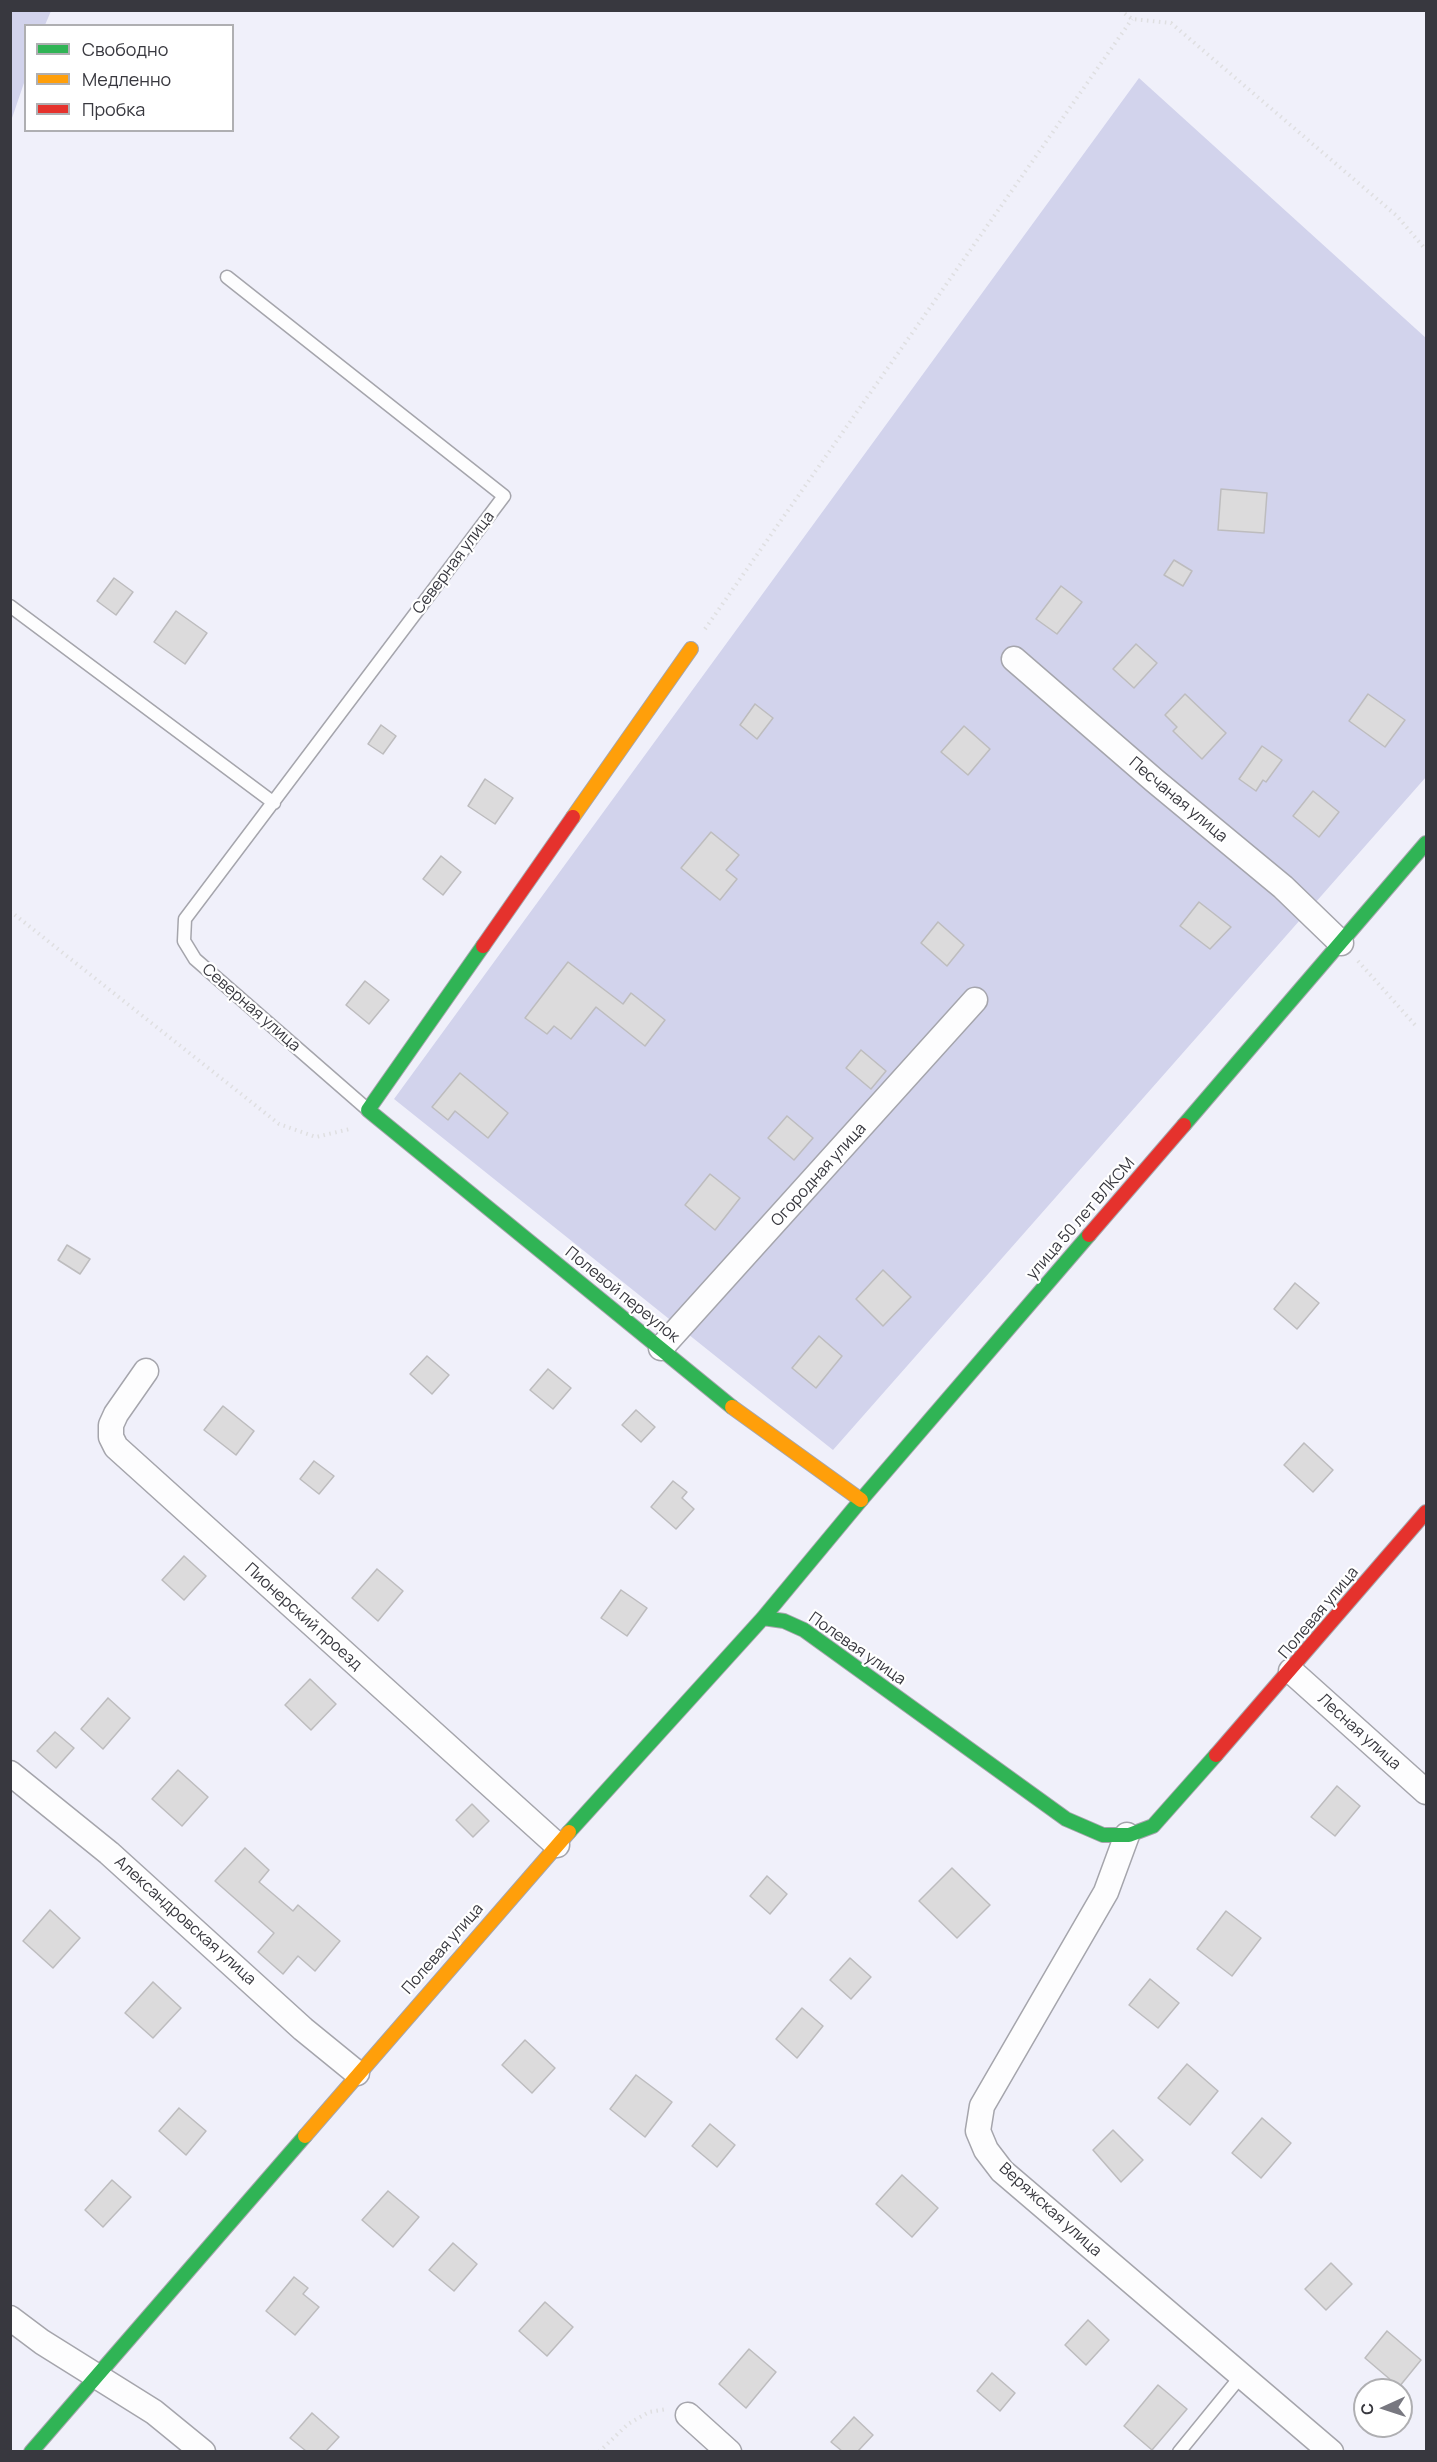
<!DOCTYPE html>
<html>
<head>
<meta charset="utf-8">
<style>
  body { margin:0 }
  #map { position:relative; width:1437px; height:2462px; overflow:hidden; background:#f0f0fa; font-family:Manrope,sans-serif }
  canvas { display:block }
  .frame { position:absolute; inset:0; border:12px solid #38383f; pointer-events:none }
  .legend { position:absolute; left:24px; top:24px; width:210px; height:108px; box-sizing:border-box; background:#fff; border:2px solid #afafb2; margin:0; padding:8px 10px; list-style:none; font-size:18px; color:#38383f }
  .legend li { display:flex; align-items:center; gap:12px; height:30px }
  .legend b { width:30px; border:2px solid #afafb2 }
  .north { position:absolute; left:1353px; top:2378px; width:60px; height:60px; box-sizing:border-box; background:#fff; border:2px solid #afafb2; border-radius:50%; rotate:267deg; font-size:16px; font-weight:700; line-height:24px; text-align:center; color:#38383f }
  .north::after { content:''; display:block; margin:auto; width:21px; height:27px; background:#787880; clip-path:polygon(50% 0,100% 100%,50% 72%,0 100%) }
</style>
</head>
<body>
<div id="map">
<canvas width="1437" height="2462"></canvas>
<div class="frame"></div>
<ul class="legend">
<li><b style="height:8px;background:#30b455"></b>Свободно</li>
<li><b style="height:8px;background:#ff9f0a"></b>Медленно</li>
<li><b style="height:8px;background:#e5322d"></b>Пробка</li>
</ul>
<div class="north">С</div>
</div>
<script>
const context = document.querySelector('canvas').getContext('2d');
context.lineJoin = 'round';
function paint(path, color) {
  context.fillStyle = color;
  context.fill(path, 'evenodd');
}
function toPath(rows) {
  const path = new Path2D();
  for (const r of rows) {
    path.moveTo(r[0], r[1]);
    for (let i = 2; i < r.length; i += 2) path.lineTo(r[i], r[i + 1]);
  }
  return path;
}
function trace(path, color, width, dash) {
  context.strokeStyle = color;
  context.lineWidth = width;
  context.lineCap = dash ? 'butt' : 'round';
  context.setLineDash(dash || []);
  context.stroke(path);
}
function label(font, color, halo, rows, align = 'center') {
  context.font = font + ' Manrope,sans-serif';
  context.lineWidth = 4.5;
  context.setLineDash([]);
  context.textBaseline = 'middle';
  context.strokeStyle = halo;
  context.fillStyle = color;
  for (const [text, x, y, turn = 0] of rows) {
    context.save();
    context.translate(x, y);
    context.rotate((+turn || 0) * Math.PI / 180);
    context.textAlign = isNaN(turn) ? turn : align;
    if (halo) context.strokeText(text, 0, 0);
    context.fillText(text, 0, 0);
    context.restore();
  }
}
const green = toPath([
  [11,10,51,11,45,25,26,26,25,80,11,121],
  [1139,78,1426,338,1426,777,833,1450,394,1099]
]);
const building = toPath([
  [1221,489,1267,493,1264,533,1218,530,1221,489],
  [1174,560,1192,571,1183,586,1164,575,1174,560],
  [114,578,133,592,116,615,97,601,114,578],
  [1061,586,1082,602,1057,634,1036,619,1061,586],
  [176,611,207,633,185,664,154,642,176,611],
  [1136,644,1157,663,1134,688,1113,669,1136,644],
  [1185,694,1226,733,1202,759,1173,731,1177,727,1165,715,1185,694],
  [1368,694,1405,720,1385,747,1349,721,1368,694],
  [755,704,773,718,757,739,740,725,755,704],
  [381,725,396,736,383,754,368,744,381,725],
  [964,726,990,749,968,775,941,752,964,726],
  [1262,746,1282,760,1266,782,1263,780,1256,791,1239,779,1262,746],
  [485,779,513,798,495,824,468,806,485,779],
  [1313,791,1339,812,1319,837,1293,816,1313,791],
  [711,832,739,855,726,870,737,879,720,900,681,868,711,832],
  [441,856,461,872,443,895,423,879,441,856],
  [1199,902,1231,927,1210,949,1180,926,1199,902],
  [938,922,964,945,947,966,921,943,938,922],
  [568,962,623,1004,631,993,665,1020,645,1046,596,1007,571,1039,554,1026,547,1034,525,1018,568,962],
  [365,981,389,1000,369,1024,346,1005,365,981],
  [861,1050,886,1071,871,1089,846,1068,861,1050],
  [460,1073,508,1113,488,1138,455,1111,448,1120,432,1107,460,1073],
  [787,1116,813,1138,794,1160,768,1138,787,1116],
  [710,1174,740,1198,715,1230,685,1205,710,1174],
  [67,1245,90,1259,80,1274,58,1260,67,1245],
  [883,1270,911,1297,883,1326,856,1299,883,1270],
  [1295,1283,1319,1303,1297,1329,1274,1309,1295,1283],
  [819,1336,842,1356,816,1388,792,1368,819,1336],
  [427,1356,449,1375,432,1394,410,1374,427,1356],
  [548,1369,571,1388,553,1409,530,1390,548,1369],
  [223,1406,254,1431,236,1455,204,1430,223,1406],
  [636,1410,655,1427,641,1442,622,1425,636,1410],
  [1304,1443,1333,1470,1313,1492,1284,1465,1304,1443],
  [314,1461,334,1476,319,1494,300,1479,314,1461],
  [673,1481,687,1492,682,1498,694,1509,676,1529,651,1507,673,1481],
  [184,1556,206,1576,184,1600,162,1580,184,1556],
  [377,1569,403,1591,378,1621,352,1598,377,1569],
  [621,1590,647,1608,627,1636,601,1618,621,1590],
  [310,1679,336,1704,311,1730,285,1705,310,1679],
  [108,1698,130,1718,103,1749,81,1729,108,1698],
  [55,1732,74,1748,56,1768,37,1751,55,1732],
  [178,1770,208,1797,182,1826,152,1799,178,1770],
  [1337,1786,1360,1806,1335,1836,1311,1817,1337,1786],
  [472,1804,489,1821,473,1837,456,1820,472,1804],
  [245,1848,269,1870,259,1882,293,1911,298,1905,340,1941,315,1971,298,1956,283,1974,258,1952,274,1933,215,1881,245,1848],
  [952,1868,990,1905,957,1938,919,1901,952,1868],
  [767,1876,787,1894,770,1914,750,1896,767,1876],
  [50,1910,80,1938,53,1968,23,1941,50,1910],
  [1226,1911,1261,1938,1232,1976,1197,1949,1226,1911],
  [850,1958,871,1977,851,1999,830,1980,850,1958],
  [1150,1979,1179,2003,1158,2028,1129,2005,1150,1979],
  [153,1982,181,2008,153,2038,125,2013,153,1982],
  [802,2008,823,2026,797,2058,776,2039,802,2008],
  [525,2040,555,2068,532,2093,502,2065,525,2040],
  [1187,2064,1218,2091,1190,2125,1158,2098,1187,2064],
  [636,2075,672,2102,645,2137,610,2109,636,2075],
  [179,2108,206,2131,186,2155,159,2131,179,2108],
  [1262,2118,1291,2143,1261,2178,1232,2153,1262,2118],
  [710,2124,735,2145,717,2167,692,2146,710,2124],
  [1113,2130,1143,2160,1121,2182,1093,2150,1113,2130],
  [902,2175,938,2208,912,2237,876,2204,902,2175],
  [112,2180,131,2197,103,2227,85,2210,112,2180],
  [388,2191,419,2217,393,2247,362,2220,388,2191],
  [453,2243,477,2264,454,2291,429,2270,453,2243],
  [1331,2263,1352,2284,1326,2310,1305,2289,1331,2263],
  [294,2277,308,2288,303,2294,319,2307,295,2335,266,2311,294,2277],
  [545,2302,573,2327,547,2356,519,2331,545,2302],
  [1088,2320,1109,2340,1086,2365,1065,2345,1088,2320],
  [1387,2331,1421,2360,1399,2387,1365,2358,1387,2331],
  [749,2349,776,2372,746,2408,719,2384,749,2349],
  [992,2373,1015,2393,1000,2411,977,2391,992,2373],
  [1158,2385,1187,2409,1152,2450,1124,2426,1158,2385],
  [312,2413,339,2437,326,2451,306,2451,290,2438,312,2413],
  [854,2417,873,2435,858,2451,842,2451,831,2442,854,2417]
]);
const path = toPath([
  [1120,10,1132,19,1171,23,1397,216,1426,250],
  [705,629,1132,19],
  [10,911,279,1124,316,1137,350,1129],
  [1358,961,1416,1026],
  [599,2452,628,2424,649,2412,667,2409]
]);
const lane = toPath([
  [227,277,504,496,185,919,184,941,195,959,367,1109],
  [10,606,274,803],
  [1179,2452,1241,2376]
]);
const street = toPath([
  [1014,659,1155,781,1283,887,1341,943],
  [661,1348,975,1000],
  [146,1371,116,1414,111,1425,111,1437,116,1447,557,1845],
  [1291,1671,1426,1792],
  [10,1773,109,1853,303,2029,357,2073],
  [1127,1835,1106,1892,982,2106,978,2131,986,2150,1002,2171,1331,2452],
  [10,2318,42,2342,154,2412,203,2452],
  [688,2415,729,2452]
]);
const fast = toPath([
  [483,946,368,1110,732,1407],
  [1184,1125,1426,843],
  [763,1618,784,1621,804,1630,1066,1819,1103,1835,1129,1835,1153,1826,1216,1755],
  [569,1832,763,1618,861,1500,1089,1235],
  [31,2452,305,2136]
]);
const slow = toPath([
  [573,817,691,649],
  [732,1407,861,1500],
  [305,2136,569,1832]
]);
const jam = toPath([
  [483,946,573,817],
  [1089,1235,1184,1125],
  [1216,1755,1426,1512]
]);
const streetNames = [
  ["Северная улица",454,563,-53],
  ["Песчаная улица",1178,800,40],
  ["Северная улица",251,1008,41],
  ["Огородная улица",819,1175,-48],
  ["улица 50 лет ВЛКСМ",1081,1219,-49],
  ["Полевой переулок",622,1295,39],
  ["Полевая улица",1319,1613,-50],
  ["Пионерский проезд",303,1617,42],
  ["Полевая улица",857,1649,35],
  ["Лесная улица",1359,1732,42],
  ["Александровская улица",185,1921,42],
  ["Полевая улица",443,1949,-49],
  ["Веряжская улица",1050,2210,42]
];
paint(green, '#d2d3ec');
paint(building, '#dcdbdc');
trace(building, '#bdbcbe', 1.5);
trace(lane, '#a5a5ac', 15);
trace(street, '#a5a5ac', 27);
trace(fast, '#a5a5ac', 16);
trace(slow, '#a5a5ac', 16);
trace(jam, '#a5a5ac', 16);
trace(path, '#dfdfe1', 4, [1.5, 4.5]);
trace(lane, '#fdfdfe', 12);
trace(street, '#fdfdfe', 24);
trace(fast, '#30b455', 14);
trace(slow, '#ff9f0a', 14);
trace(jam, '#e5322d', 14);
label('16px', '#38383f', '#fff', streetNames);
</script>
</body>
</html>
